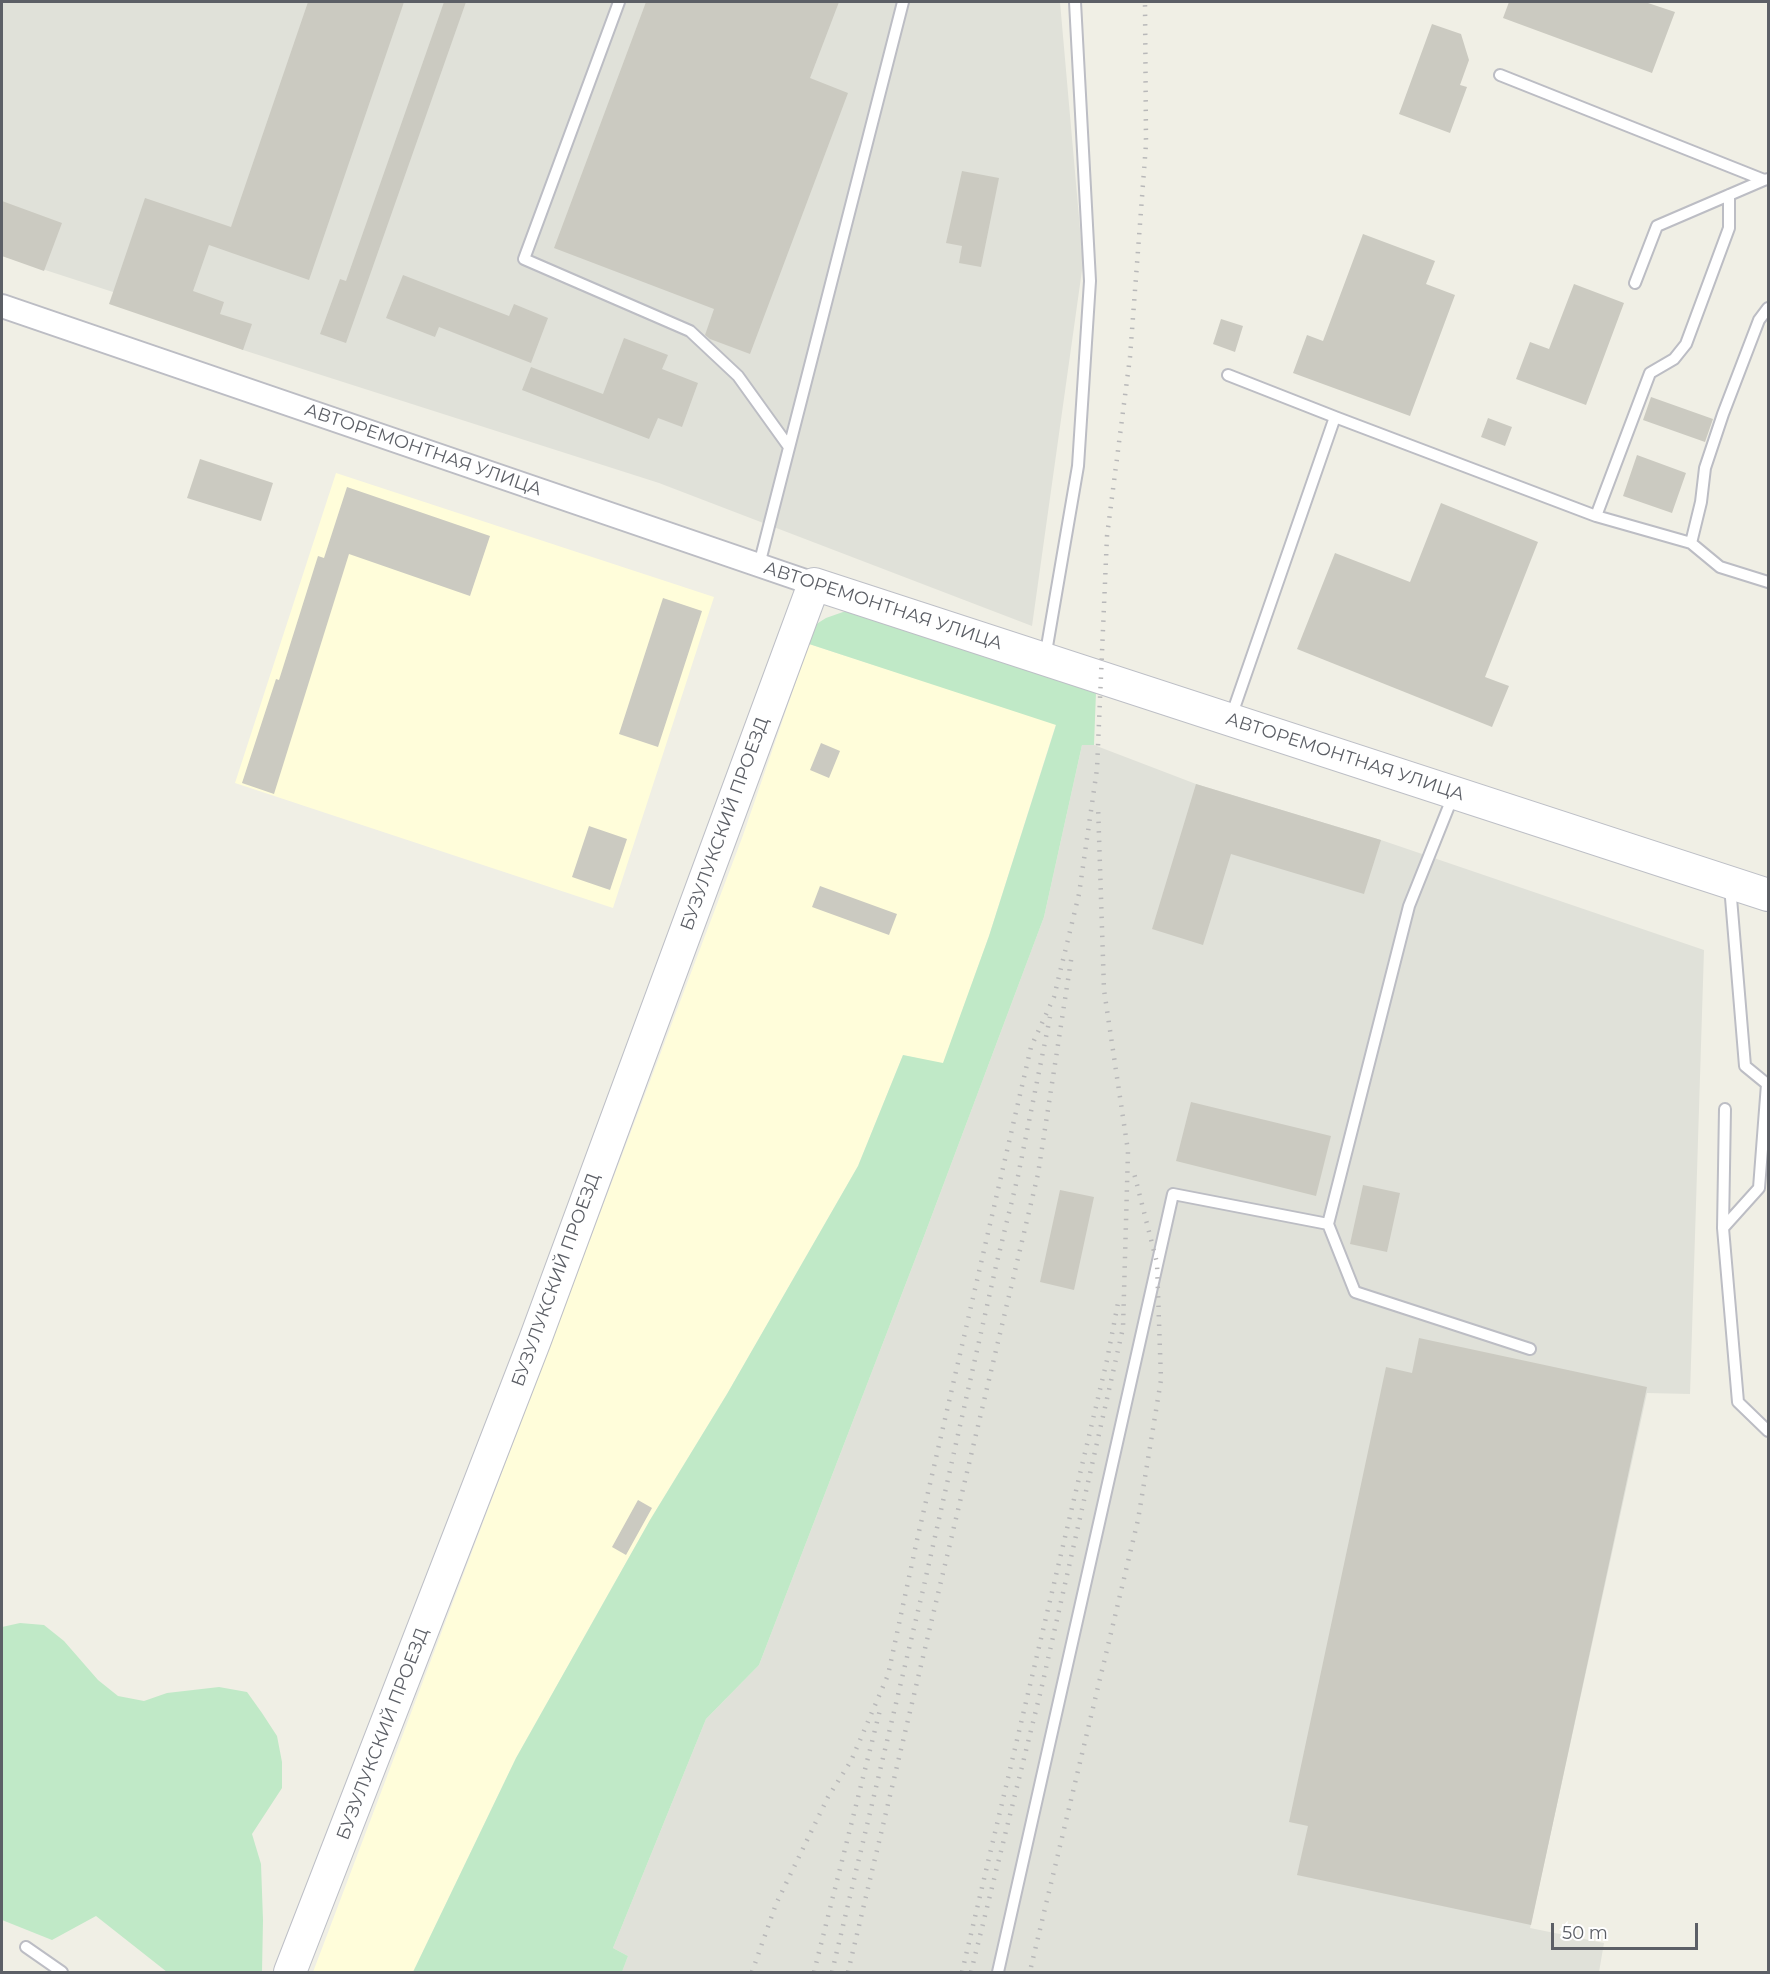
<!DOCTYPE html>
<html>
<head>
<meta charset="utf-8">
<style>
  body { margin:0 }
  #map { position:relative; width:1770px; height:1974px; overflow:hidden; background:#f0efe5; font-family:Montserrat,sans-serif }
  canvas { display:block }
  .frame { position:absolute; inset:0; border:3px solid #5c5f66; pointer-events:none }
  .scale { position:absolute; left:1551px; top:1923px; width:147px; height:27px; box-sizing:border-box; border:3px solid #5c5f66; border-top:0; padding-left:8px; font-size:18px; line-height:21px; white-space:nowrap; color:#5c5f66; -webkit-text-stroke:4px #fff; paint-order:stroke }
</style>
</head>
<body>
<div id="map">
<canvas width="1770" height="1974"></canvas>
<div class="frame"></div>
<div class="scale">50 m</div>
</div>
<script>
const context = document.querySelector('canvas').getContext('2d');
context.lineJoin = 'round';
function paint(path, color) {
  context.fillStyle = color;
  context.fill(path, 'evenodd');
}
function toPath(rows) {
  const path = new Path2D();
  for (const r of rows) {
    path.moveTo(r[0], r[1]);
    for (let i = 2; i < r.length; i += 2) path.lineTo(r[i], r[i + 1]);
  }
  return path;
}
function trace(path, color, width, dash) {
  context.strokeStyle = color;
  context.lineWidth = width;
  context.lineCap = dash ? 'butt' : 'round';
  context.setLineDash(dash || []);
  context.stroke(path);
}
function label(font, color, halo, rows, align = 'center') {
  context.font = font + ' Montserrat,sans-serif';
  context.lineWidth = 6;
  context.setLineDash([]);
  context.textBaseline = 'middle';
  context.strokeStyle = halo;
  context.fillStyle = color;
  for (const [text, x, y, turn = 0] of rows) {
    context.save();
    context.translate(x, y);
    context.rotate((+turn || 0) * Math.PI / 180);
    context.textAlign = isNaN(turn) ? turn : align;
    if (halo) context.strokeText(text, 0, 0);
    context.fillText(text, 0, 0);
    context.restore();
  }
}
const commercial = toPath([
  [336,473,714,597,613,908,235,783],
  [809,644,1056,724,989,936,943,1064,903,1055,858,1166,727,1394,650,1520,516,1758,413,1972,313,1972,742,838]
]);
const industrial = toPath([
  [2,2,1060,2,1083,263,1032,626,659,483,243,350,113,292,2,256],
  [1082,745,1094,745,1196,784,1381,840,1704,950,1690,1394,1647,1393,1530,1928,1604,1943,1599,1972,622,1972,628,1956,613,1948,706,1719,759,1665,923,1239,1044,917]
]);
const green = toPath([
  [843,612,852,612,1096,692,1094,745,1082,745,1044,917,923,1239,759,1665,706,1719,613,1948,628,1956,622,1972,413,1972,516,1758,650,1520,727,1394,858,1166,903,1055,943,1063,989,936,1056,725,809,644,812,629,818,623,826,618],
  [20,1623,44,1625,64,1641,98,1680,118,1696,144,1701,167,1693,219,1687,247,1692,262,1713,277,1736,282,1762,282,1788,252,1834,261,1864,263,1920,262,1972,167,1972,96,1916,52,1940,2,1920,2,1627]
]);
const building = toPath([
  [308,2,404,2,309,280,209,245,193,291,224,302,220,314,252,324,243,350,109,304,145,198,231,227],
  [444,2,466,2,346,343,320,334,340,279,346,281],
  [646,2,839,2,810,78,848,93,750,354,710,339,705,335,714,309,554,248],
  [1509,2,1645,2,1675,12,1652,73,1503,18],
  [1432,24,1461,34,1469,60,1460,85,1467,87,1450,133,1399,114],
  [962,171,999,178,981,267,959,263,962,246,946,243],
  [2,201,62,223,44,271,2,256],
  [1363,234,1435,261,1426,284,1455,295,1410,416,1293,373,1307,335,1323,341],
  [403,275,509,316,514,304,548,318,531,363,439,327,435,337,386,318],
  [1574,284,1624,303,1586,405,1516,379,1530,342,1549,349],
  [1221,319,1243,326,1235,352,1213,344],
  [624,338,668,355,662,369,698,383,682,427,658,418,649,439,522,390,531,367,603,394],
  [1651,397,1713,419,1705,442,1643,420],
  [1488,418,1512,427,1505,446,1481,437],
  [1637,455,1686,473,1672,513,1623,496],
  [200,459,273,483,261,521,187,498],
  [347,487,490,536,470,596,349,554,274,794,242,783,276,679,279,680,318,556,324,558],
  [1441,503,1538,542,1485,677,1509,686,1492,727,1297,649,1335,553,1410,582],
  [663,598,702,611,658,747,619,734],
  [821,743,840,751,829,778,810,770],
  [1196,784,1381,840,1364,894,1231,854,1203,945,1152,929],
  [589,826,627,839,610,890,572,877],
  [820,886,897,914,889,935,812,907],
  [1191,1102,1331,1136,1316,1196,1176,1161],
  [1363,1185,1400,1193,1387,1252,1350,1244],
  [1060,1190,1094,1197,1074,1290,1040,1282],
  [1419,1338,1647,1387,1531,1925,1297,1875,1308,1826,1289,1822,1386,1367,1412,1373],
  [638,1500,652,1508,626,1555,612,1547]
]);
const service = toPath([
  [619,2,524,259,690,331,738,376,789,447],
  [1500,75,1764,180,1768,179],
  [1635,283,1657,226,1764,180],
  [1768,308,1759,320,1723,414,1705,468,1701,502,1691,543,1720,567,1768,582],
  [1228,375,1335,417],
  [1596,516,1650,373,1674,359,1686,344,1729,228,1729,195],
  [759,565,903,2],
  [1045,658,1078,466,1090,281,1075,2],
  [1231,717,1335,417,1596,516,1691,543],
  [1730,886,1745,1066,1767,1084,1759,1188,1723,1228,1738,1402,1768,1431],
  [1328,1224,1355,1292,1530,1349],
  [1723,1228,1725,1109],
  [26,1947,62,1972],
  [998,1972,1173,1194,1328,1224,1409,906,1453,796]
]);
const minor = toPath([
  [2,306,814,584]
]);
const secondary = toPath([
  [290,1972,535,1340,814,584,1768,895]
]);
const rail = toPath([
  [1031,1967,1138,1520,1161,1380,1157,1263,1133,1169],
  [752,1972,776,1904,828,1797,851,1761,888,1675,917,1540,1031,1047,1054,997,1079,894,1097,769,1107,536,1130,357,1146,144,1145,2],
  [814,1972,880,1710],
  [832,1972,923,1590,996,1266,1018,1176,1050,1017],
  [848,1972,1038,1174,1072,954],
  [962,1972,1107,1360,1118,1303],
  [971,1972,1041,1690,1123,1328,1128,1151,1104,990,1098,805]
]);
const streetNames = [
  ["АВТОРЕМОНТНАЯ УЛИЦА",423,450,19],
  ["АВТОРЕМОНТНАЯ УЛИЦА",883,606,18],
  ["АВТОРЕМОНТНАЯ УЛИЦА",1345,757,18],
  ["БУЗУЛУКСКИЙ ПРОЕЗД",725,824,-70],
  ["БУЗУЛУКСКИЙ ПРОЕЗД",556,1280,-70],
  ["БУЗУЛУКСКИЙ ПРОЕЗД",383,1734,-69]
];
paint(commercial, '#fffdda');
paint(industrial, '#e0e1d9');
paint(green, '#c0e9c7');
paint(building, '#cbcac1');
trace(service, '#bcbdc4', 14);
trace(minor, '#bcbdc4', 26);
trace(secondary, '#bdbfc6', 34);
trace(service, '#fff', 10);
trace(minor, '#fff', 22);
trace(secondary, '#fff', 32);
trace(rail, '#b8b8b9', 4.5, [1.5, 8]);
label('18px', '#5c5f66', '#fff', streetNames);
</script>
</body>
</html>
